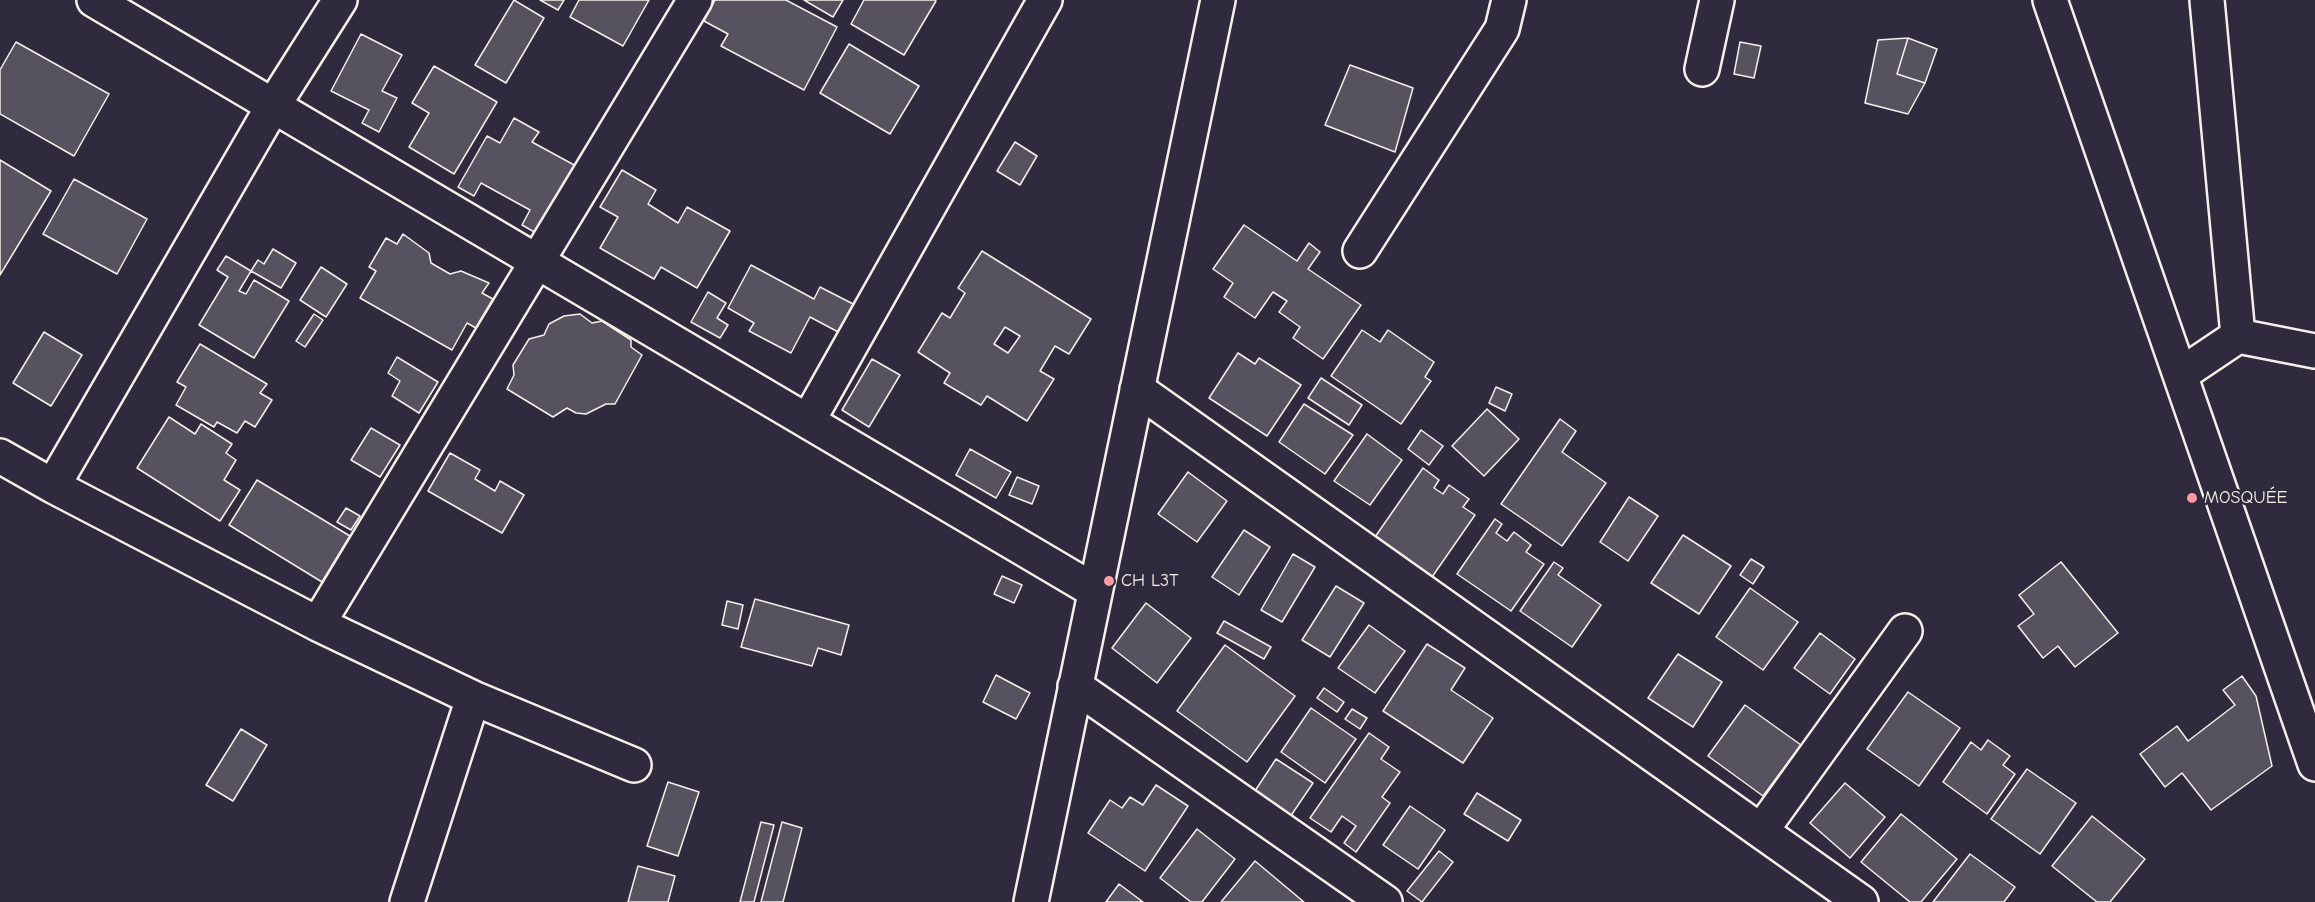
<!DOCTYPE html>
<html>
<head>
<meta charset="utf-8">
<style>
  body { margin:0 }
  canvas { display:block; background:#2f2a3d }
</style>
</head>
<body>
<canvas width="2315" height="902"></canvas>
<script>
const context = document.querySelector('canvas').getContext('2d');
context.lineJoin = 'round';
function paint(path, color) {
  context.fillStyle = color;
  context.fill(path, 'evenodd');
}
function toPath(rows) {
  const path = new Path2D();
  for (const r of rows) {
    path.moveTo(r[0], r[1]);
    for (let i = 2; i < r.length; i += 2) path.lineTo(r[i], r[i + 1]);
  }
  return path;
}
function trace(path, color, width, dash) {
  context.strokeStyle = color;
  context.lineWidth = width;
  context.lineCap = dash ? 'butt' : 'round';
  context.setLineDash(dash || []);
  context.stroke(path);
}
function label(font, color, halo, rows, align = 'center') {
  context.font = font + ' "Comic Neue",sans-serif';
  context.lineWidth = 4.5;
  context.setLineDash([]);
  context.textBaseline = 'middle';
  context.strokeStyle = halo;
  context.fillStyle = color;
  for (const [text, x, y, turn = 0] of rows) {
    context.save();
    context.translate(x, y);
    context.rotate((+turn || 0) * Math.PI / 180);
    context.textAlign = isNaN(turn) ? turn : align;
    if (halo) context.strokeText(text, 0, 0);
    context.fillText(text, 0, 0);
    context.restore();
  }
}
const building = toPath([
  [514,0,544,18,506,83,475,65,514,0],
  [540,0,564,0,558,10,540,0],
  [579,0,649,0,623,46,570,17,579,0],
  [715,0,786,0,837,27,804,90,721,46,728,34,704,21,715,0],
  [804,0,843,0,833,17,804,0],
  [864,0,935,0,936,1,904,55,851,24,864,0],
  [361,34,402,55,382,91,397,98,379,132,362,123,369,110,331,91,361,34],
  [1908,38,1897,74,1925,83,1908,114,1865,103,1878,40,1908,38],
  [1908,38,1937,49,1925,83,1897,74,1908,38],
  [16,42,109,94,74,156,0,114,0,70,16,42],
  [1740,42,1761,46,1754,78,1734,74,1740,42],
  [849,44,919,86,890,134,820,93,849,44],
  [1350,65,1413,88,1395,152,1325,125,1350,65],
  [434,66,497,102,454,174,409,147,429,113,412,103,434,66],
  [514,118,539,132,532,142,576,166,538,234,522,225,530,210,481,183,474,196,458,187,487,136,500,143,514,118],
  [1015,142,1037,156,1020,185,997,171,1015,142],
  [0,160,51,191,0,275,0,160],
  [622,170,656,190,648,204,678,223,687,207,730,231,697,288,661,267,654,279,600,248,618,217,600,207,622,170],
  [74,179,147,219,117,274,43,234,74,179],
  [1244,225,1297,261,1309,243,1320,252,1308,269,1361,305,1323,359,1293,338,1300,327,1279,312,1287,301,1273,292,1255,318,1224,297,1233,283,1213,269,1244,225],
  [403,234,429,253,431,263,450,274,461,271,489,283,482,293,493,299,476,328,467,323,452,350,360,298,376,271,369,267,386,238,397,244,403,234],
  [273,249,296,263,281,288,251,271,258,260,264,264,273,249],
  [982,251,1091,319,1069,354,1055,346,1040,371,1054,379,1027,421,987,396,981,405,944,383,950,373,918,352,942,313,950,318,965,293,958,288,982,251],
  [1005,327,1020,336,1008,353,994,344,1005,327],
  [226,256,251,271,239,291,246,294,254,280,289,301,254,358,199,325,228,277,217,270,226,256],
  [751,265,814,299,820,287,857,306,842,334,810,317,791,353,749,331,754,323,728,308,751,265],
  [321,267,347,284,326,317,300,300,321,267],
  [708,292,726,303,717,318,728,325,720,338,691,322,708,292],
  [314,314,323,320,305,347,296,341,314,314],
  [580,314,592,323,602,321,631,340,631,347,642,355,615,404,606,404,586,414,576,413,567,408,553,417,507,389,514,375,513,365,529,339,544,335,549,324,564,316,580,314],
  [1362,330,1380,342,1388,330,1434,362,1425,377,1431,381,1401,424,1331,376,1362,330],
  [44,332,82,355,51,406,13,383,44,332],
  [200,344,267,384,260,393,272,400,255,427,245,421,237,433,217,422,214,427,176,405,186,387,177,382,200,344],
  [1238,353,1255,364,1259,358,1301,385,1267,436,1209,398,1238,353],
  [397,357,438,382,419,413,392,396,400,381,388,373,397,357],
  [872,359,900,375,869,427,842,410,872,359],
  [1321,378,1362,405,1349,425,1308,398,1321,378],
  [1496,387,1512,394,1505,411,1489,403,1496,387],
  [1304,404,1353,435,1325,474,1279,442,1304,404],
  [1487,409,1519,439,1484,476,1452,446,1487,409],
  [169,417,195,434,201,424,232,444,226,453,236,460,224,480,240,490,220,521,137,468,169,417],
  [1560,419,1576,431,1562,452,1606,483,1562,546,1501,504,1560,419],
  [371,428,400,445,380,477,351,460,371,428],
  [1421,430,1443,446,1429,465,1408,449,1421,430],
  [1367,434,1402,460,1370,505,1334,481,1367,434],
  [970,449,1011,472,996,498,956,475,970,449],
  [450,453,480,470,475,479,495,491,500,481,524,495,502,533,428,491,450,453],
  [1423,468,1439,480,1434,488,1443,494,1449,485,1469,499,1463,507,1475,515,1432,577,1375,537,1423,468],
  [1188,472,1227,501,1197,542,1158,514,1188,472],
  [1017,477,1039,486,1032,504,1009,495,1017,477],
  [257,480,350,536,322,582,229,525,257,480],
  [1629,497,1658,516,1628,561,1600,542,1629,497],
  [346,508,360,516,351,530,337,522,346,508],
  [1495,519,1502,524,1496,533,1507,541,1514,532,1531,545,1526,552,1544,564,1511,611,1457,574,1495,519],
  [1244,530,1270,547,1239,595,1212,577,1244,530],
  [1683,535,1731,566,1699,614,1651,583,1683,535],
  [1293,554,1315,567,1282,622,1261,610,1293,554],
  [1751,559,1764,567,1753,584,1740,575,1751,559],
  [1554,562,1563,568,1558,575,1601,605,1572,647,1520,611,1554,562],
  [2061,562,2118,633,2075,667,2058,646,2043,658,2018,626,2034,614,2019,595,2061,562],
  [1002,576,1022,585,1014,603,994,594,1002,576],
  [1336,586,1364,603,1330,657,1302,640,1336,586],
  [1750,588,1798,622,1763,670,1716,637,1750,588],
  [755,599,849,625,841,655,818,648,812,666,741,647,755,599],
  [727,601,743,605,738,629,722,625,727,601],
  [1146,603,1191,638,1157,683,1112,648,1146,603],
  [1224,621,1271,647,1264,659,1217,633,1224,621],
  [1369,625,1405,651,1375,693,1338,668,1369,625],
  [1820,633,1855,659,1830,694,1794,668,1820,633],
  [1427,644,1465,668,1451,690,1493,718,1463,763,1383,711,1427,644],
  [1225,645,1295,696,1247,762,1177,711,1225,645],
  [1678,654,1722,682,1693,727,1648,698,1678,654],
  [996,675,1030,693,1016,719,983,702,996,675],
  [2242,676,2256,696,2272,766,2211,810,2182,773,2165,787,2140,754,2177,726,2188,741,2235,705,2223,690,2242,676],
  [1324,688,1344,702,1337,712,1317,698,1324,688],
  [1908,692,1960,728,1919,786,1867,749,1908,692],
  [1745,705,1801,745,1763,796,1708,756,1745,705],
  [1311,708,1356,739,1325,783,1281,752,1311,708],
  [1352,709,1367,718,1360,729,1345,719,1352,709],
  [241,729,267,745,233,801,206,785,241,729],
  [1369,733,1389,747,1381,759,1400,772,1382,797,1390,803,1356,852,1344,843,1356,826,1342,816,1331,832,1310,818,1369,733],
  [1988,740,2010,756,2003,765,2015,774,1987,814,1943,782,1971,742,1981,750,1988,740],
  [1276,759,1313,783,1290,817,1253,794,1276,759],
  [2027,769,2076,803,2040,854,1991,819,2027,769],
  [668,782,699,792,678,856,647,846,668,782],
  [1845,783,1885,817,1850,858,1810,823,1845,783],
  [1156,785,1188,806,1145,871,1088,833,1110,800,1122,808,1130,797,1143,805,1156,785],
  [1477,793,1521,820,1508,841,1464,814,1477,793],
  [1410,806,1445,830,1418,869,1383,845,1410,806],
  [1901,814,1957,859,1921,902,1910,902,1861,862,1901,814],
  [2092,816,2145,859,2110,902,2097,902,2052,866,2092,816],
  [761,822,774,825,754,902,740,902,761,822],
  [782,822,802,828,783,902,761,902,782,822],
  [1197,829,1235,859,1202,902,1191,902,1160,878,1197,829],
  [1439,851,1453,862,1422,902,1407,891,1439,851],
  [1970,854,2015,887,2004,902,1933,902,1970,854],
  [1255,861,1304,902,1221,902,1255,861],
  [638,866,675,876,668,902,628,902,638,866],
  [1119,884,1143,902,1106,902,1119,884]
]);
const minor = toPath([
  [94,0,1095,591],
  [2050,0,2315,764],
  [2207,0,2238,336],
  [1702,69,1717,0],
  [1360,251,1502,29,1509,0],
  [2180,375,2238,336,2315,351],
  [1137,389,1861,902],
  [808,421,1045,0],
  [0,456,53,486,318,624,473,698,634,765],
  [53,486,273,106,340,0],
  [318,624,695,0],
  [1075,686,1385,902],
  [1761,831,1905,631],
  [407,902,473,698],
  [1031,902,1218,0]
]);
const markers = [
  [2192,498,6,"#ff9aa2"],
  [1109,581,6,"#ff9aa2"]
];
const poiNames = [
  ["MOSQUÉE",2204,498],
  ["CH L3T",1121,581]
];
paint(building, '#56525f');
trace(building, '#f4f1e8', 1.5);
trace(minor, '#f4f1e8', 38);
trace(minor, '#2f2a3d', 33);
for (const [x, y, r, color] of markers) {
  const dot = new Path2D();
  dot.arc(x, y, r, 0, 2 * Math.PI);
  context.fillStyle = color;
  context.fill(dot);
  trace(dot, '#2f2a3d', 2);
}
label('18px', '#f4f1e8', '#2f2a3d', poiNames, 'left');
</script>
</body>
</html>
